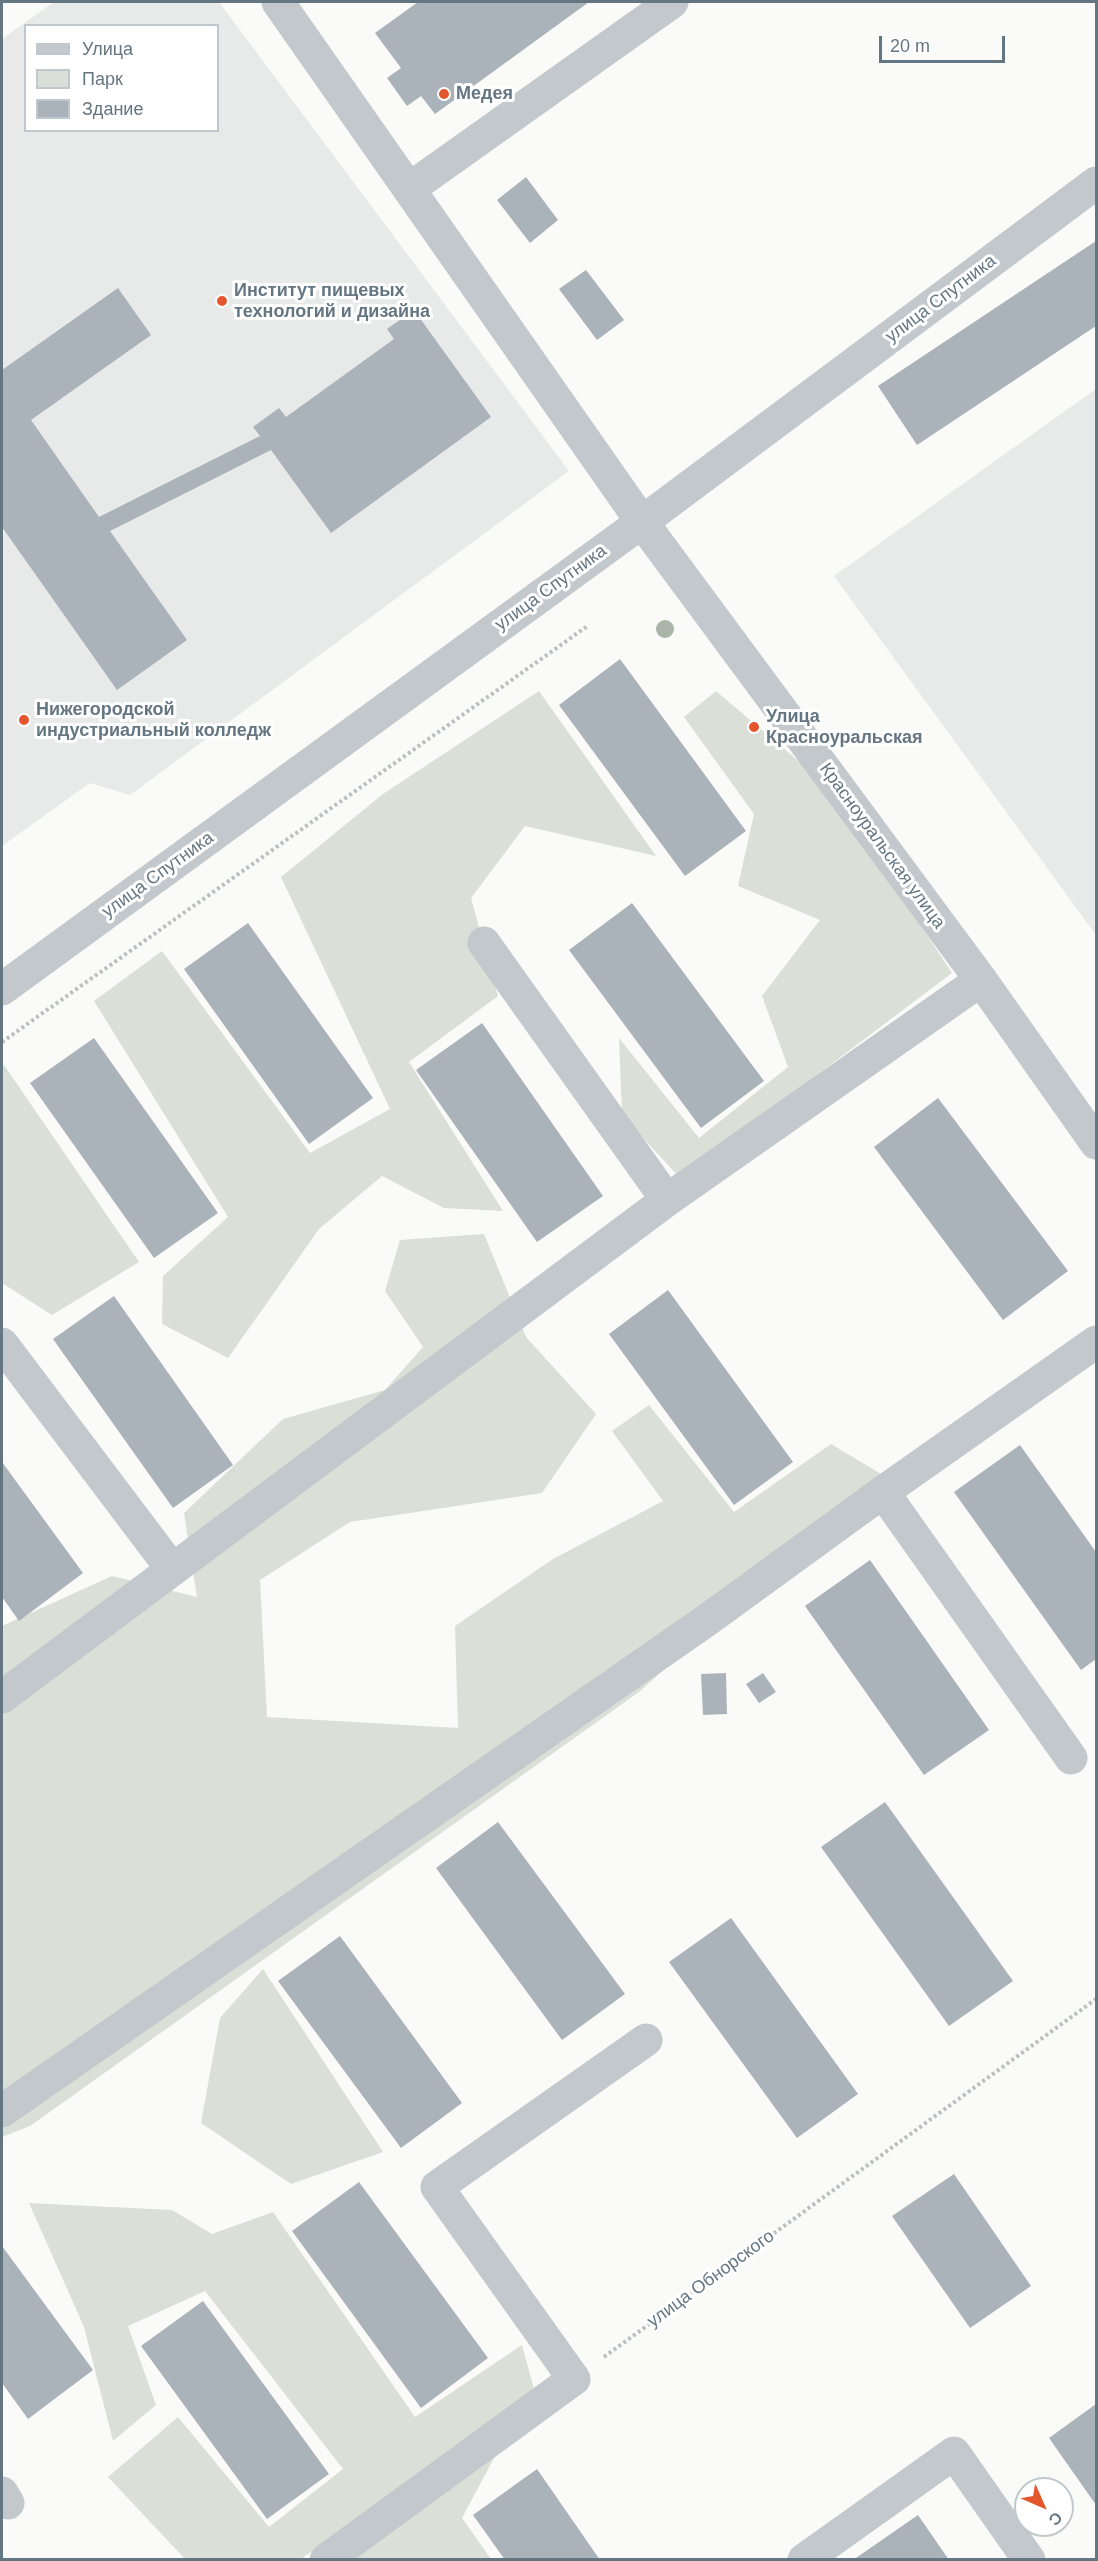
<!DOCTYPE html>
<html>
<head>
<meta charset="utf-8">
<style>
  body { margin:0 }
  #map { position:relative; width:1098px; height:2561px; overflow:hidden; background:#fafaf8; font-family:Arial,sans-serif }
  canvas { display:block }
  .frame { position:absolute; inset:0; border:3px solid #657683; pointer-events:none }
  .legend { position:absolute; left:24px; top:24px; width:195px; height:108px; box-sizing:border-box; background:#fff; border:2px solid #c1c8cd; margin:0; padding:8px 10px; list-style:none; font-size:18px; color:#657683 }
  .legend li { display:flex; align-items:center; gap:12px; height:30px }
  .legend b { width:30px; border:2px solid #c1c8cd }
  .north { position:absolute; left:1014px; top:2477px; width:60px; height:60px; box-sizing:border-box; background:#fff; border:2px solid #c1c8cd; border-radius:50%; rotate:135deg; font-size:16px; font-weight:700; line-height:24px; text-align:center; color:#657683 }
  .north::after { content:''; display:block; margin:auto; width:21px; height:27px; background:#e4572e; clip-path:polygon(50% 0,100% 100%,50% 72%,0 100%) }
  .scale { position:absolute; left:879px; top:36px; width:126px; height:27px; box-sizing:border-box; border:3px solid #657683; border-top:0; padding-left:8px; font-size:18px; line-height:21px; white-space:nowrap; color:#657683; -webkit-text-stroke:4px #fff; paint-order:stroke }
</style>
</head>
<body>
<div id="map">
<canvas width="1098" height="2561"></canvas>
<div class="frame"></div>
<ul class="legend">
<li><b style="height:8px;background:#c3c8cc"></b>Улица</li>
<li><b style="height:16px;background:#dadfd7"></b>Парк</li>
<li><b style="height:16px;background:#aab3b9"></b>Здание</li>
</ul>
<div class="north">С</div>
<div class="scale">20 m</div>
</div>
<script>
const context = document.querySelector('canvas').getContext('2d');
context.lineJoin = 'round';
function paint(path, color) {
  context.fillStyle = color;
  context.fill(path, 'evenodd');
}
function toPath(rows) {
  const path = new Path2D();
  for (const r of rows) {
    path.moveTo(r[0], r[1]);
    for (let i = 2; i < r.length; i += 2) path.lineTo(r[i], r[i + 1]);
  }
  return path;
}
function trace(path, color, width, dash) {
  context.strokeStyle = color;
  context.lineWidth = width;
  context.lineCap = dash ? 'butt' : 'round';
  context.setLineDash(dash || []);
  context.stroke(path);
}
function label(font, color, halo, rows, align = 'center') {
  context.font = font + ' Arial,sans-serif';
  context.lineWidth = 6;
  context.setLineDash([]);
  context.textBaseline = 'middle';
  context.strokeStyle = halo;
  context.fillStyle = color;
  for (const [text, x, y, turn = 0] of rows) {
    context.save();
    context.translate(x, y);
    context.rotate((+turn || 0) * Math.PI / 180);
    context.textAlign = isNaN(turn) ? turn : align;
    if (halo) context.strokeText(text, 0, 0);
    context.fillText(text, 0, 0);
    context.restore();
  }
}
const built = toPath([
  [54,2,219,2,569,471,130,795,90,783,2,846,2,39],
  [26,26,218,26,218,130,26,130],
  [1096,389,1096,935,834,576]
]);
const green = toPath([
  [539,691,656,856,525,826,471,898,498,996,409,1062,503,1211,444,1208,382,1176,319,1229,228,1358,162,1324,163,1276,228,1217,94,1001,162,951,310,1153,390,1109,281,877,383,794],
  [716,691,829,787,952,973,680,1178,622,1115,619,1038,699,1138,788,1067,762,996,820,920,738,886,754,814,684,717],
  [4,1065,139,1262,52,1315,2,1283,2,1067],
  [484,1234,526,1337,596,1414,542,1493,350,1522,260,1580,267,1717,458,1728,455,1626,553,1559,663,1501,612,1431,649,1405,734,1512,831,1444,881,1474,639,1692,30,2126,2,2137,2,1626,112,1576,197,1597,184,1513,283,1419,385,1390,423,1347,385,1291,400,1240],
  [263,1969,383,2152,291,2184,201,2123,220,2018],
  [29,2203,172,2210,212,2234,273,2212,415,2417,522,2345,535,2393,301,2559,185,2559,108,2477,178,2417,269,2527,343,2469,205,2291,128,2326,156,2405,113,2441,84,2327],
  [503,2441,462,2518,491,2559,353,2560]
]);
const building = toPath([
  [418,2,589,2,435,114,421,96,407,106,387,78,401,68,375,33],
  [526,177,558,220,530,243,497,200],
  [1096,241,1096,326,917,445,878,386],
  [586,270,624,320,597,340,559,289],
  [118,288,151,335,31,420,99,517,260,436,253,427,279,408,286,417,394,339,387,329,414,310,491,417,331,533,271,450,110,531,187,640,117,690,2,527,2,370],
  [620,659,746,831,685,876,559,705],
  [632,903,764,1081,701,1128,569,950],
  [248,923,373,1098,309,1144,184,969],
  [482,1023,603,1196,537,1242,416,1070],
  [94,1038,218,1213,154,1258,30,1083],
  [938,1098,1068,1271,1003,1320,874,1147],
  [668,1290,793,1462,734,1505,609,1334],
  [114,1296,233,1465,173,1508,53,1339],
  [1020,1445,1096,1552,1096,1659,1081,1670,954,1492],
  [2,1462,83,1573,19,1621,2,1597],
  [870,1560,989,1730,924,1775,805,1606],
  [726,1673,727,1714,703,1715,701,1674],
  [763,1673,776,1692,759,1703,746,1684],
  [885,1802,1013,1981,949,2026,821,1847],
  [498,1822,625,1994,562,2040,436,1868],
  [731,1918,858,2094,797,2138,669,1962],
  [340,1936,462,2103,401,2148,278,1981],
  [954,2174,1031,2286,970,2328,892,2216],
  [359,2182,488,2358,421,2408,292,2231],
  [2,2246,93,2370,28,2419,2,2383],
  [203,2301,329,2474,267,2519,141,2346],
  [1096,2404,1096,2505,1049,2438],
  [537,2469,600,2560,505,2560,473,2515],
  [918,2515,949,2560,853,2560]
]);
const path = toPath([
  [2,1042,589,625],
  [604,2357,1096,1999]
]);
const minor = toPath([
  [278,2,642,522,981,980,1096,1143],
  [409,189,672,2],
  [484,943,667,1200],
  [2,989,642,522,1096,183],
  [2,1344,172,1569],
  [2,1697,667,1200,981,980],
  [1071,1758,883,1492,1096,1342],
  [2,2111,707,1620,883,1492],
  [2,2493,8,2503],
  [326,2560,574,2379,437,2187,646,2040],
  [804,2560,954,2453,1029,2560]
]);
const trees = [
  [665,629]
];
const markers = [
  [444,94,6,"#e4572e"],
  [222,301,6,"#e4572e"],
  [24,720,6,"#e4572e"],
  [754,727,6,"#e4572e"]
];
const poiNames = [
  ["Медея",456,94],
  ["Институт пищевых",234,291],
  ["технологий и дизайна",234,312],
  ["Нижегородской",36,710],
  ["индустриальный колледж",36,731],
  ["Улица",766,717],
  ["Красноуральская",766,738]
];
const streetNames = [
  ["улица Спутника",941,299,-37],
  ["улица Спутника",551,588,-36],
  ["Красноуральская улица",882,846,54],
  ["улица Спутника",158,875,-36],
  ["улица Обнорского",711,2279,-36]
];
paint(built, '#e8e9e9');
paint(green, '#dadfd7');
paint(building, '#aab3b9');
trace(path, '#bbbfc2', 4, [3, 3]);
trace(minor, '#c3c8cc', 33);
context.fillStyle = '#aab4a7';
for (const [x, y] of trees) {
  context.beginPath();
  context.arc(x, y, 9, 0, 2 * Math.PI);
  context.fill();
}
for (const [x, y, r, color] of markers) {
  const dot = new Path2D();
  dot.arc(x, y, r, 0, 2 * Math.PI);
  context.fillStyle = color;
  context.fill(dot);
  trace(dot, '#fff', 2);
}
label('bold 18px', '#657683', '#fff', poiNames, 'left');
label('18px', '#657683', '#fff', streetNames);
</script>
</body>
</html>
